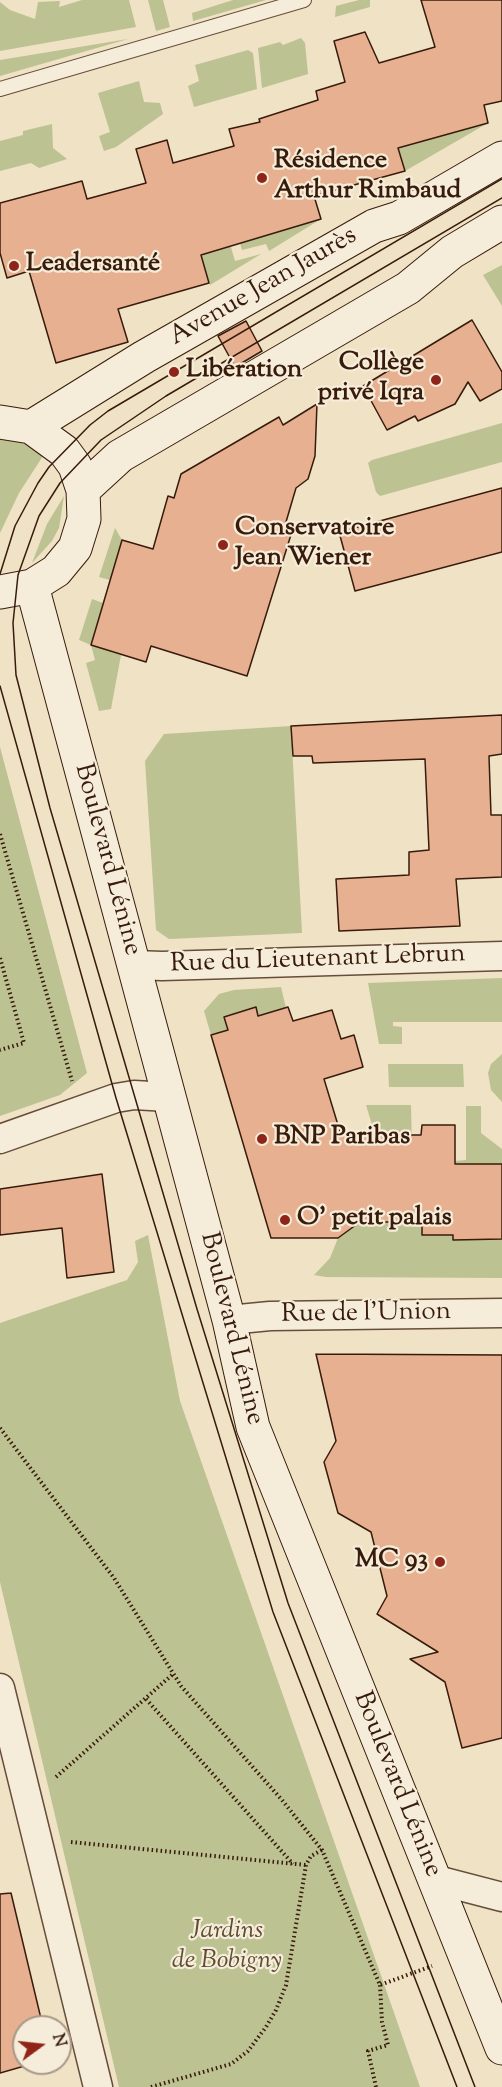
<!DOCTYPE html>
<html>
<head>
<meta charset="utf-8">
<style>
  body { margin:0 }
  #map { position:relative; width:502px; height:2087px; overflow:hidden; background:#efe2c5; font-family:"Sorts Mill Goudy",serif }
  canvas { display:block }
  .north { position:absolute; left:12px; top:2015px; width:60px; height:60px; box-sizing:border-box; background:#f5ecd9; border:2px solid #a99887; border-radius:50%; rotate:75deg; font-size:16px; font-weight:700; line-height:24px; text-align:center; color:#381b0b }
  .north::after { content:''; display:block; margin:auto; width:21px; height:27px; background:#8f2418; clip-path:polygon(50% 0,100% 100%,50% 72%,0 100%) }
</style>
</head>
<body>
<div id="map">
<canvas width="502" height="2087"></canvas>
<div class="north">N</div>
</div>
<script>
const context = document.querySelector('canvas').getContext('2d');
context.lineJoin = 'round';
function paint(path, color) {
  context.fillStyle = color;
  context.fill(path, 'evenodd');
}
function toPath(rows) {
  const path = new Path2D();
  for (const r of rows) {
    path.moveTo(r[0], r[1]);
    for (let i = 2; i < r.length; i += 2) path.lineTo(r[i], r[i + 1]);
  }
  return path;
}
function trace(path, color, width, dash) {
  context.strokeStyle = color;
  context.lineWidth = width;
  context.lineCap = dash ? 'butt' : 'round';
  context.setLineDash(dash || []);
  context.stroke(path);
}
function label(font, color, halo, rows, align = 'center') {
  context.font = font + ' "Sorts Mill Goudy",serif';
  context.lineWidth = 4.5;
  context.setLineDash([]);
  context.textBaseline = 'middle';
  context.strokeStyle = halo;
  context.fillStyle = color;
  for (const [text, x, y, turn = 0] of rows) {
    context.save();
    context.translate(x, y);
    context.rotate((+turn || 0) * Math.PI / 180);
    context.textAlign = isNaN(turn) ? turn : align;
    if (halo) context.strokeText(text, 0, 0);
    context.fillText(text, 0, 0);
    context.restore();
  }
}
const green = toPath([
  [82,0,129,0,136,27,0,51,0,2,10,10,35,19,38,2,60,1,59,7],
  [148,0,163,0,170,27,156,31],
  [233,0,266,0,193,21,192,13],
  [359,0,370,0,370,7,335,17,336,6],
  [301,38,305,43,308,74,262,88,258,48,280,42,283,45],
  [128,39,0,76,0,60],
  [248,50,253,53,257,89,194,107,188,86,199,81,195,65],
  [139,81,144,102,160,103,163,114,116,147,104,151,99,136,110,132,98,93],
  [488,123,405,171,398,148],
  [52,124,53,148,67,159,39,168,31,163,0,171,0,141,23,135,23,131],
  [321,219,269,251,266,244,242,250,240,243],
  [225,227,235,261,261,254,210,285,195,235],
  [502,265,502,306,483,275],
  [502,423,502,462,380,496,376,492,368,463,372,460],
  [0,438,18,440,43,456,19,493,0,533],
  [64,496,59,528,52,541,32,563,47,524],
  [115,528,122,540,110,580,99,577],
  [92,599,103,603,91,645,121,655,111,709,99,711,86,663,95,660,91,645,79,640],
  [291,726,302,933,169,939,156,930,145,761,164,734],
  [0,747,87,1073,60,1095,0,1116],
  [502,978,502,1022,393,1022,393,1026,402,1027,402,1044,379,1044,368,983],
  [281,987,286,1008,258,1016,224,1017,228,1030,211,1035,204,1011,219,994,234,990],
  [502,1054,502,1102,491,1090,488,1073,491,1064],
  [388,1064,463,1064,464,1087,389,1087],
  [366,1105,411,1105,412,1150,375,1135],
  [466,1106,481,1106,481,1133,502,1149,502,1164,455,1175,455,1161,466,1160],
  [360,1222,422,1222,423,1235,453,1235,454,1240,502,1239,502,1278,326,1277,314,1275,330,1258,338,1238],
  [148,1235,180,1401,420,2087,119,2087,0,1582,0,1323,127,1280,138,1262,135,1241]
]);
const building = toPath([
  [421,0,502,0,502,101,484,105,488,123,398,148,405,171,314,196,321,219,201,255,209,283,118,309,128,342,56,363,29,271,7,278,0,253,0,203,82,181,87,199,146,183,136,149,167,140,173,163,234,146,229,129,260,122,259,119,318,100,316,91,345,82,334,41,365,32,379,63,435,47,421,0],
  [472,320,502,372,502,389,480,401,468,382,455,404,418,421,415,416,387,430,363,386,472,320],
  [246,321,262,351,235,367,218,336,246,321],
  [317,404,315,456,308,479,296,488,286,522,294,525,247,676,151,646,146,662,91,645,122,540,153,549,168,496,174,498,181,474,279,417,283,425,317,404],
  [502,488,502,552,355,591,339,532,502,488],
  [502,715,502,754,489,756,491,815,502,815,502,877,456,879,460,926,339,931,336,879,409,875,409,852,429,850,425,759,313,763,312,756,293,756,291,726,502,715],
  [256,1007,258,1016,288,1007,293,1021,332,1010,341,1039,354,1035,363,1067,324,1079,341,1135,421,1135,422,1125,455,1125,455,1164,502,1164,502,1239,453,1240,453,1235,422,1235,422,1222,360,1222,338,1238,271,1238,211,1035,228,1030,224,1017,256,1007],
  [102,1174,114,1272,67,1278,62,1228,0,1235,0,1189,102,1174],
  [316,1354,502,1355,502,1738,462,1748,445,1682,410,1659,438,1652,377,1614,387,1596,371,1532,338,1513,324,1462,336,1441,316,1354],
  [11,1893,43,2027,24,2027,24,2063,35,2063,0,2073,0,1894,11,1893]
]);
const path = toPath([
  [0,834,72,1081],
  [0,958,24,1043,0,1050],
  [0,1428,114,1578,181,1686,282,1800,322,1850,380,1985,432,1966],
  [146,1699,293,1864],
  [56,1777,173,1674],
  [71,1842,306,1865],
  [151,2087,231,2064,248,2051,266,2027,276,2010,286,1985,306,1865,311,1856,322,1850],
  [376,2087,368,2051,388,2045,382,2022,380,1985]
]);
const lane = toPath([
  [0,89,304,0]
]);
const street = toPath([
  [134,965,162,966,502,956],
  [0,1139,116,1098,134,1095,168,1097],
  [229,1320,270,1316,502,1313],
  [0,1688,98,2087],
  [433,1879,502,1897]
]);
const secondary = toPath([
  [0,422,31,427,64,451,75,466,83,490,84,519,75,548,56,571,32,586,0,592],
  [31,427,144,357,374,226,399,218,502,158],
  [83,490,120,456,408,288,452,252,502,222],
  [32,586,229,1320,253,1427,502,2048]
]);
const tram = toPath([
  [0,574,15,526,38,483,49,467,90,425,108,411,502,179],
  [0,686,116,1098,273,1612,457,2087],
  [475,2087,288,1603,197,1309,50,808,16,675,13,623,18,575,39,516,60,483,101,440,166,396,502,198]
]);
const markers = [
  [262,178,6,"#8f2418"],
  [14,266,6,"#8f2418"],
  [174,372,6,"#8f2418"],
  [436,380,6,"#8f2418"],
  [223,545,6,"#8f2418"],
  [262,1139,6,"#8f2418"],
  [285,1220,6,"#8f2418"],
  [440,1562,6,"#8f2418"]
];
const poiNames = [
  ["Résidence",274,163],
  ["Arthur Rimbaud",274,193],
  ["Leadersanté",26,266],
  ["Collège",424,365,"right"],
  ["privé Iqra",424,395,"right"],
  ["Libération",186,372],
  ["Conservatoire",235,530],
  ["Jean Wiener",235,560],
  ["BNP Paribas",274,1139],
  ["O' petit palais",297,1220],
  ["MC 93",428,1562,"right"]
];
const streetNames = [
  ["Avenue Jean Jaurès",264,288,-30],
  ["Boulevard Lénine",106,860,75],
  ["Rue du Lieutenant Lebrun",318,961,-2],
  ["Rue de l'Union",366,1315,-1],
  ["Boulevard Lénine",230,1329,76],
  ["Boulevard Lénine",396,1785,68]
];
const parkNames = [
  ["Jardins",227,1933],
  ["de Bobigny",227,1963]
];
paint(green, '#bdc292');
paint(building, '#e6b091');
trace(building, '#381b0b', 1.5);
trace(lane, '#664d3a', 16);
trace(street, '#664d3a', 31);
trace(secondary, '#381b0b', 35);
trace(path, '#381b0b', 4, [1.5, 3]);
trace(lane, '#f5ecd9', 14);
trace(street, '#f5ecd9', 28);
trace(secondary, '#f5ecd9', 33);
trace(tram, '#381b0b', 1.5);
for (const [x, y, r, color] of markers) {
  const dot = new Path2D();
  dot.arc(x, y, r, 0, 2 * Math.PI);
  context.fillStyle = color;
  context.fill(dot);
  trace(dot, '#f5ecd9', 2);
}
label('bold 26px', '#381b0b', '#f5ecd9', poiNames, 'left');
label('26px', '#381b0b', '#f5ecd9', streetNames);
label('italic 26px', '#604d34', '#f5ecd9', parkNames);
</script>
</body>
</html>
